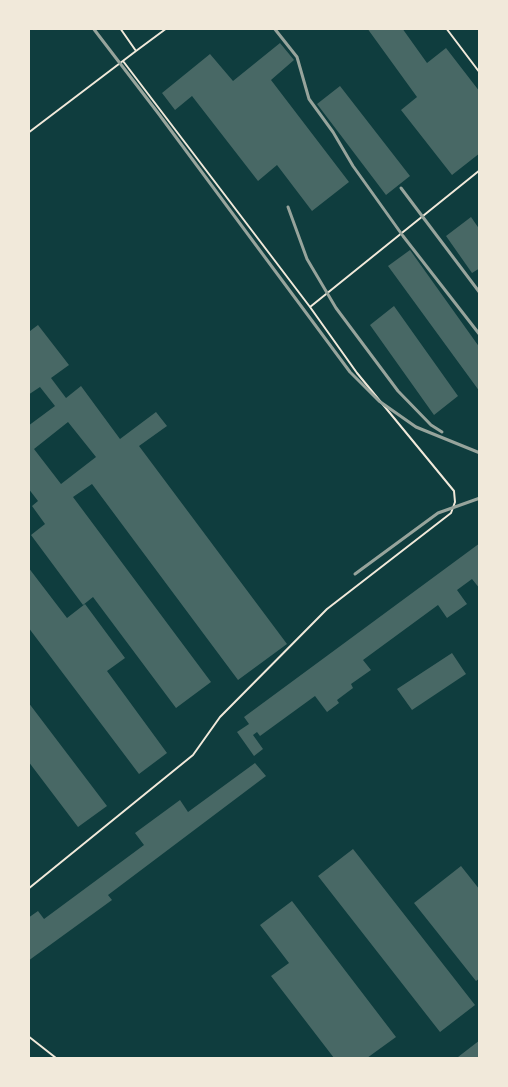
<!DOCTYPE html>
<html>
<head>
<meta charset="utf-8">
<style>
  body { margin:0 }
  #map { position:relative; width:508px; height:1087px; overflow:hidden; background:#0f3d3e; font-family:"Fira Sans",sans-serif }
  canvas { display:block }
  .frame { position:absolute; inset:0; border:30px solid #f1e9da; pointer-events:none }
</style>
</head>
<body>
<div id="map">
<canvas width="508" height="1087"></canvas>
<div class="frame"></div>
</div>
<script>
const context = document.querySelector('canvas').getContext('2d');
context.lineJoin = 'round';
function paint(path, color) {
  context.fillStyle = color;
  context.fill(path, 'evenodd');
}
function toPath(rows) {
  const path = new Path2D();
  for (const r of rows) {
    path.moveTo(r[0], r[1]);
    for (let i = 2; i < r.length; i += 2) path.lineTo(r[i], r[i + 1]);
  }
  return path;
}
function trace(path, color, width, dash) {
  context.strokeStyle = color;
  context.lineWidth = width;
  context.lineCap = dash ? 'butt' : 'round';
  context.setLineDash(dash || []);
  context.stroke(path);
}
const building = toPath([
  [367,28,402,28,427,63,446,48,480,92,480,131,478,132,480,153,452,175,401,110,417,97],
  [280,43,294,60,271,80,349,182,312,211,277,165,258,181,192,96,175,110,162,93,210,54,233,81],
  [340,86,410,176,386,195,317,104],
  [471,217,480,230,480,268,472,273,446,236],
  [410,250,480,348,480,392,388,266],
  [394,306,458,396,434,415,370,325],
  [38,325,69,365,51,378,66,398,81,386,120,439,156,412,167,426,139,446,287,644,238,680,92,484,73,497,211,682,176,708,93,597,83,605,31,535,45,524,32,506,38,501,28,488,28,426,55,406,40,387,28,395,28,329,30,331],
  [68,422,96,457,61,484,34,449],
  [480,543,480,589,472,579,457,590,467,604,447,618,438,605,363,660,371,670,351,684,353,688,337,700,339,703,327,712,315,696,260,736,257,732,253,735,263,749,254,756,237,732,249,724,244,717],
  [28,567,67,618,85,604,125,658,107,671,167,753,139,774,28,627],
  [452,653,466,674,412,710,397,689],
  [28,702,107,806,78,827,28,761],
  [255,763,266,776,108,895,112,900,28,961,28,918,38,911,44,919,144,845,135,833,180,800,188,812],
  [353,849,475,1005,440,1032,318,876],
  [461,866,480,890,480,978,476,981,414,903],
  [292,901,396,1037,367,1058,334,1058,271,976,289,963,260,925],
  [480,1040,480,1058,460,1058,458,1057]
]);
const service = toPath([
  [446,28,480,73],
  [136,51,167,28],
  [28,133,136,51,120,28],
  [310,307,480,170],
  [28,889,193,755,220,717,327,609,451,513,455,502,454,491,357,373,310,307,123,61],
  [28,1036,56,1058]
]);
const rail = toPath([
  [93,28,158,113,350,372,379,401,416,427,480,453],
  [274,28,297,57,309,99,333,132,353,166,403,236,480,335],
  [401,188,480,293],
  [288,207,307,259,336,308,398,391,431,425,442,432],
  [355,574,438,513,480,498]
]);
paint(building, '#486865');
trace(service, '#f1e9da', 2);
trace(rail, '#97a49c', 3);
</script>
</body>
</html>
